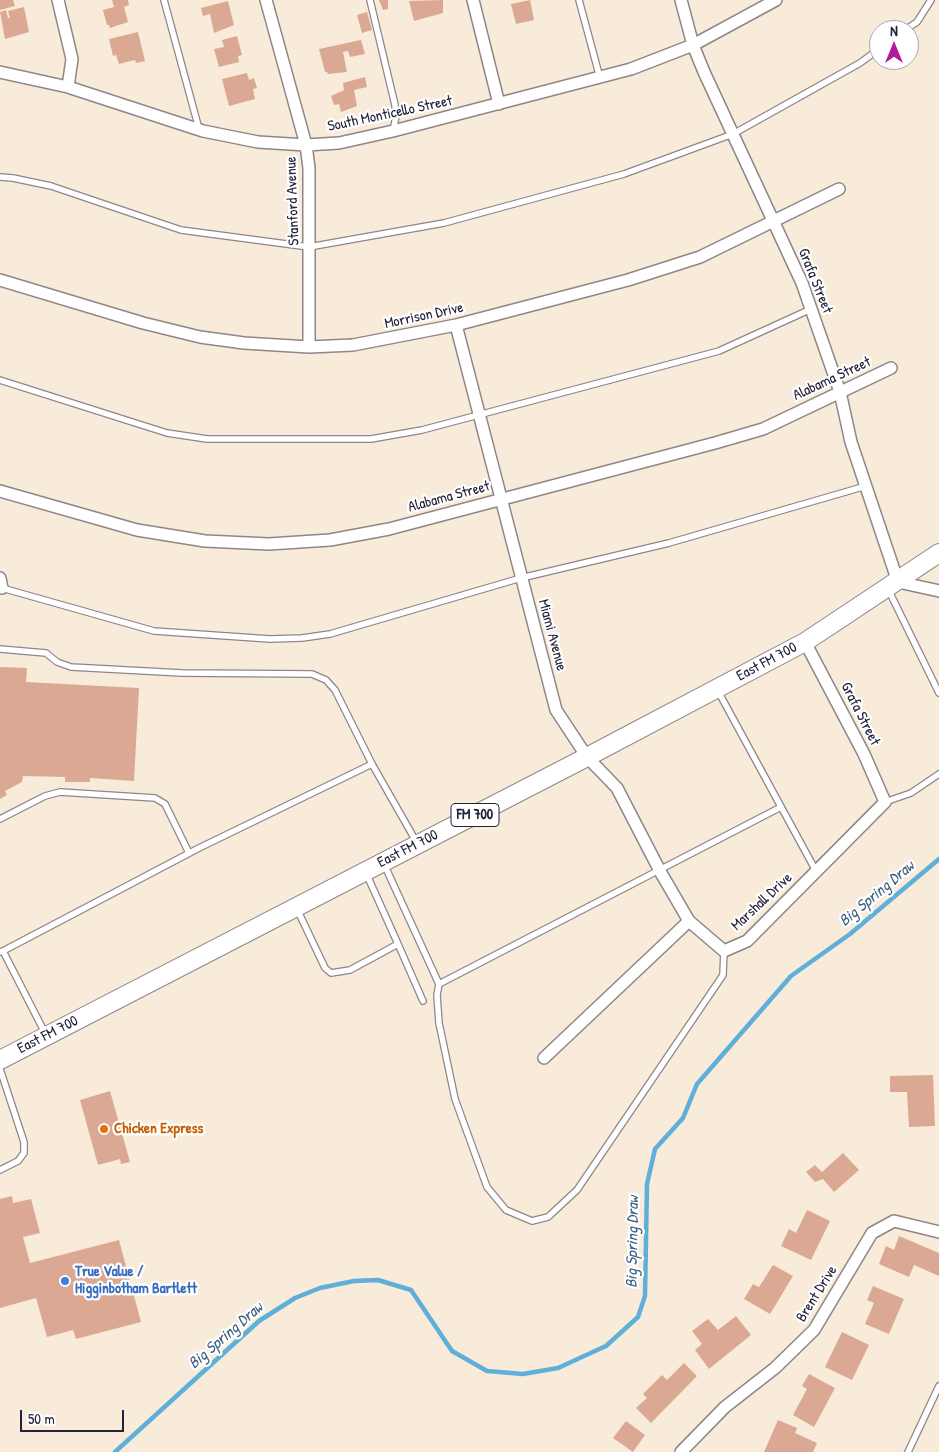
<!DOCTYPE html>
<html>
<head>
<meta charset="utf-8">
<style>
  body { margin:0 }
  #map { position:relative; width:939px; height:1452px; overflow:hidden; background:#f8ebd9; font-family:"Patrick Hand",sans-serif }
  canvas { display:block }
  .north { position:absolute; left:869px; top:20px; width:50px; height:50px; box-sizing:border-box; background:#fff; border:1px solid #a7a7b1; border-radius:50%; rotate:0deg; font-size:14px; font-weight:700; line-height:20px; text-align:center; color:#22223b }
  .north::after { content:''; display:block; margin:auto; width:18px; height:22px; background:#b5179e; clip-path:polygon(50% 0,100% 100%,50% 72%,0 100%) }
  .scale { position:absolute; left:20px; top:1410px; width:104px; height:22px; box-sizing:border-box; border:2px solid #22223b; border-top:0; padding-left:6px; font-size:15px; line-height:18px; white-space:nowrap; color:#22223b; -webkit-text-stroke:4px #fff; paint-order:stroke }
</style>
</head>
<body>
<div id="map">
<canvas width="939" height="1452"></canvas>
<div class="north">N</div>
<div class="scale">50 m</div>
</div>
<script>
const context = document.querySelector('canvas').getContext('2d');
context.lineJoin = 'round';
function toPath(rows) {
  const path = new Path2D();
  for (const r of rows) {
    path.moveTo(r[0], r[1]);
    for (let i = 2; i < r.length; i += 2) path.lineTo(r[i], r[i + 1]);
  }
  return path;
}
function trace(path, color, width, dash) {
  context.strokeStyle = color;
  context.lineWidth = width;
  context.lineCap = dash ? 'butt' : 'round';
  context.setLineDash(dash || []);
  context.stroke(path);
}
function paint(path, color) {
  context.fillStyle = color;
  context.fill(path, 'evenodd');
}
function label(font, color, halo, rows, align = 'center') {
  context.font = font + ' "Patrick Hand",sans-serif';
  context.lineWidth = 4.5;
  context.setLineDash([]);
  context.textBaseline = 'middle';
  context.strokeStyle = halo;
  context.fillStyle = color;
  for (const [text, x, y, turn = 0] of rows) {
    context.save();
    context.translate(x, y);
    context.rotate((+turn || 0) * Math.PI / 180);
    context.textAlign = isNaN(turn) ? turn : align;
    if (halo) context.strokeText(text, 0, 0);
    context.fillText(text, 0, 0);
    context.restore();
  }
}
const stream = toPath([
  [115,1452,259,1321,295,1298,320,1288,354,1281,378,1280,411,1290,452,1351,487,1371,523,1374,558,1368,606,1346,638,1317,645,1296,647,1184,655,1149,683,1118,697,1084,791,976,850,934,939,859]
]);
const building = toPath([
  [0,0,13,0,15,6,0,10],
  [112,0,128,0,129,5,124,7,128,22,110,28,109,25,107,25,103,10,114,7],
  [379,0,388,0,388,9,383,10],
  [443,0,443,13,414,21,409,1],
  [530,0,534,20,516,24,511,4],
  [228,1,234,25,214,33,210,14,203,16,201,8],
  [24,7,29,32,5,39,0,12,6,10,8,18,10,18,8,11],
  [367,12,372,30,362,33,357,15],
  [138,32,145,61,136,63,135,60,119,64,116,55,113,56,109,39],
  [237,36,242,55,238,56,239,62,219,67,214,49,224,47,222,40],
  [361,40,365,54,350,57,348,51,343,52,347,72,328,74,327,72,325,72,319,49],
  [247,73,249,80,254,78,257,88,253,89,255,99,229,106,222,79],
  [365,77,367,87,354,90,357,106,341,112,339,104,334,105,331,96,344,90,343,83],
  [0,667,27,668,26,682,139,688,134,781,90,778,90,782,65,782,65,777,23,776,22,782,5,791,7,795,0,799],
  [933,1075,935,1126,909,1127,907,1092,890,1092,890,1076],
  [110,1091,130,1162,121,1164,120,1159,98,1165,80,1100],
  [843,1153,859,1170,834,1192,823,1179,815,1182,806,1172,815,1165,822,1172],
  [12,1196,13,1203,31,1199,40,1233,23,1237,30,1263,119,1240,141,1322,76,1339,73,1330,47,1337,36,1298,0,1308,0,1199],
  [807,1210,830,1221,811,1260,781,1246,789,1229,796,1233],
  [899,1236,939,1253,939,1276,914,1265,909,1277,879,1264,886,1246,894,1250],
  [773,1265,793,1276,770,1314,744,1299,753,1284,759,1287],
  [873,1286,904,1299,889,1334,865,1324,874,1303,867,1300],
  [736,1316,751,1335,709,1369,695,1350,702,1344,692,1331,708,1319,718,1330],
  [842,1332,869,1345,852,1380,825,1367],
  [684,1363,697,1376,651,1423,636,1408,647,1398,643,1394,662,1375,667,1380],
  [809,1374,835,1388,814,1427,793,1415,807,1389,802,1386],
  [778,1420,797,1428,795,1433,817,1443,813,1452,764,1452],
  [626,1421,645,1435,633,1452,613,1438]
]);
const service = toPath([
  [164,0,199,129],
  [370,0,395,105,396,116,393,131],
  [579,0,600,78],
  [905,30,917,22,931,0],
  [0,177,13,178,51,186,181,230,309,247,444,223,624,174,733,134,860,63,879,49],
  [0,380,167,433,207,439,371,439,422,430,719,351,811,309],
  [2,588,154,631,270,639,302,638,330,634,521,578,669,543,866,486],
  [888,589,939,693],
  [0,649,46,653,57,662,71,667,182,673,312,674,326,680,335,690,372,764],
  [718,691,816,871],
  [885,802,911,793,939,774],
  [0,819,45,796,60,792,155,798,165,804,189,853],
  [384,864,439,984],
  [297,909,325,968,331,973,350,970,398,944,366,873],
  [398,944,423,1001],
  [3,951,199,848,372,764,417,843],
  [724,951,723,975,577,1190,548,1217,532,1221,506,1210,487,1187,455,1099,439,1023,437,995,439,984,781,807],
  [0,952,3,951,46,1035],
  [0,1069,24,1142,24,1153,18,1161,0,1170],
  [908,1452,939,1386]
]);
const minor = toPath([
  [58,0,72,59,68,87],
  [266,0,306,145,309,168,309,347],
  [473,0,499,104],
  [681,0,693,45,704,72,802,283,840,392,851,442,898,582,939,591],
  [0,72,68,87,203,131,258,142,306,145,339,143,393,131,631,69,693,45,776,0],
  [0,280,143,323,200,337,244,343,309,347,353,345,456,325,628,280,700,257,839,189],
  [456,325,556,710,587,757,617,788,661,873,689,921],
  [0,491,137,530,205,541,269,544,330,540,389,529,715,443,763,429,891,368],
  [0,578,2,588],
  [544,1058,689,921,724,951,747,941,885,802,864,754,805,642],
  [681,1452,725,1407,775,1368,814,1330,872,1233,894,1221,939,1232]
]);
const primary = toPath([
  [0,1060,587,757,805,642,939,553]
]);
const markers = [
  [104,1129,5,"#e8710a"],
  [65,1281,5,"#3f7fe0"]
];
const shields = [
  [475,815,48]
];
const shieldNames = [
  ["FM 700",475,815]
];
const streetNames = [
  ["South Monticello Street",390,114,-12],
  ["Stanford Avenue",293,201,-92],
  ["Grafa Street",815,281,68],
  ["Morrison Drive",424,316,-12],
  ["Alabama Street",832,379,-25],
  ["Alabama Street",449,497,-15],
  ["Miami Avenue",552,635,75],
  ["East FM 700",767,662,-28],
  ["Grafa Street",860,714,63],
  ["East FM 700",408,849,-27],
  ["Marshall Drive",762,902,-43],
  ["East FM 700",48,1035,-27],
  ["Brent Drive",817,1294,-58]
];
const foodNames = [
  ["Chicken Express",114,1129]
];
const shopNames = [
  ["True Value /",75,1272],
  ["Higginbotham Bartlett",75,1289]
];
const waterNames = [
  ["Big Spring Draw",877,894,-40],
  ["Big Spring Draw",633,1242,-89],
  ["Big Spring Draw",226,1336,-41]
];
trace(stream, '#5eafd9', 4.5);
paint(building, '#dba993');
trace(service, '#8d868a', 8);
trace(minor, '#8d868a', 14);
trace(primary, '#8d868a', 20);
trace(service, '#fff', 5.5);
trace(minor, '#fff', 11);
trace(primary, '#fff', 18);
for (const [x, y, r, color] of markers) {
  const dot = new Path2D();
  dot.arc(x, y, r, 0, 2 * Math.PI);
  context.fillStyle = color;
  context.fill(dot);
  trace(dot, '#fff', 2);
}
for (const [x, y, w] of shields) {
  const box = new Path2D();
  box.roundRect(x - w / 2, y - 11.5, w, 23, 4);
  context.fillStyle = '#fff';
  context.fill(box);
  trace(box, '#22223b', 1);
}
label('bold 14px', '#22223b', null, shieldNames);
label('15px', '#22223b', '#fff', streetNames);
label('bold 15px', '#c56008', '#fff', foodNames, 'left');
label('bold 15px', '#366cbe', '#fff', shopNames, 'left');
label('italic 16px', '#3d6182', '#fff', waterNames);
</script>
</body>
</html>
